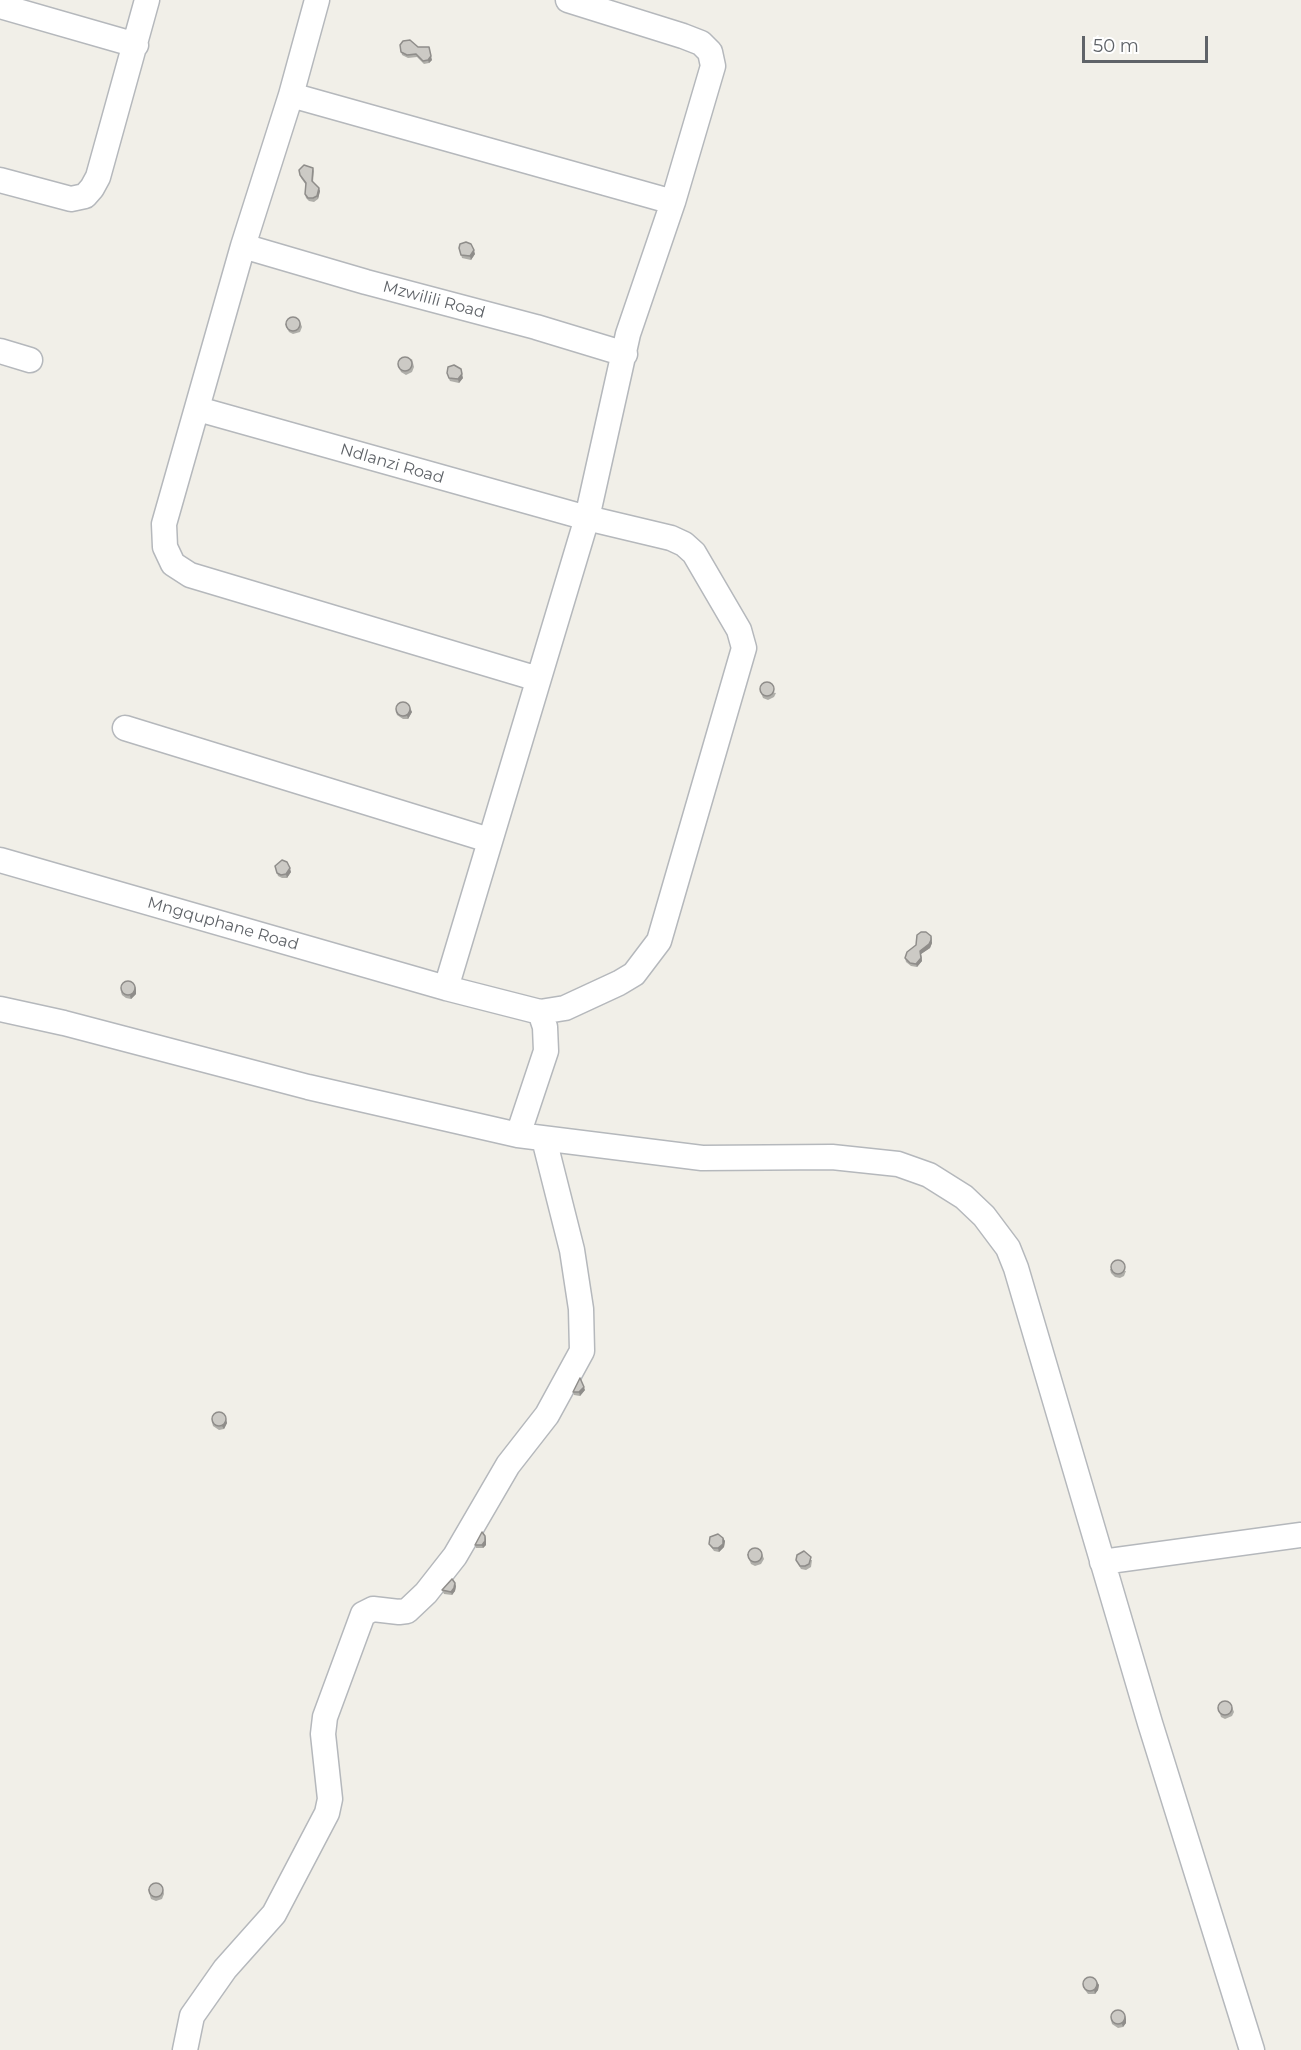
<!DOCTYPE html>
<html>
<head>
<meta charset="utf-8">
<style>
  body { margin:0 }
  #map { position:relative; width:1301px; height:2050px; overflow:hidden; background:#f1efe8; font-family:Montserrat,sans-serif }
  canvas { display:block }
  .scale { position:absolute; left:1082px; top:36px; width:126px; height:27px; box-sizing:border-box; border:3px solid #5f6368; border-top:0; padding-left:8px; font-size:18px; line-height:21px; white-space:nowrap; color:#5f6368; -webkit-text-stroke:4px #fff; paint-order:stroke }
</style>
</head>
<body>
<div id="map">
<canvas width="1301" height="2050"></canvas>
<div class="scale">50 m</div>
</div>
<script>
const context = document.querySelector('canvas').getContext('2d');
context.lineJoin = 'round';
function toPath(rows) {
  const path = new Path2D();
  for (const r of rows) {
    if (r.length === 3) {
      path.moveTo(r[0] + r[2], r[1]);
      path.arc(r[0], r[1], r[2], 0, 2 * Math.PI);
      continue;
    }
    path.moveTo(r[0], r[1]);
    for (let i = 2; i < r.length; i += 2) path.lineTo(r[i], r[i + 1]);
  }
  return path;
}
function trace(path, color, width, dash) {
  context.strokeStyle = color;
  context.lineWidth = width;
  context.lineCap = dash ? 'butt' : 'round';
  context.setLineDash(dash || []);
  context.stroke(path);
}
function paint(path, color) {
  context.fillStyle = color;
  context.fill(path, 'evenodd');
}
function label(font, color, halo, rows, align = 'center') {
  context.font = font + ' Montserrat,sans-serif';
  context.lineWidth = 5;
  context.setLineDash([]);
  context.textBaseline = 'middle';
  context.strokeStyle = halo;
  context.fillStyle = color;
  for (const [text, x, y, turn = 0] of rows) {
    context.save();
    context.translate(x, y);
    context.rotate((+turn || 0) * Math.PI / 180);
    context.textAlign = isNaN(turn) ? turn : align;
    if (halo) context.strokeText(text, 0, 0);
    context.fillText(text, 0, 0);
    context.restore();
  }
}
const minor = toPath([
  [317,0,291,95,243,246,164,524,165,547,173,564,190,575,538,679],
  [0,6,136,45],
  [291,95,673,202],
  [0,180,71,199,85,196,92,188,98,177,147,0],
  [243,246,366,282,536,327,625,354],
  [0,351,30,360],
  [125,728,489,840],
  [0,860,446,988,540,1012,565,1008,619,983,634,974,659,941,744,648,739,630,694,553,684,544,671,538,587,518,198,409],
  [446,988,587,518,628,334,673,202,713,66,710,52,701,43,683,36,568,0],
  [0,1009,64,1023,308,1087,518,1135,702,1158,832,1157,898,1164,929,1175,964,1197,984,1216,1008,1248,1016,1268,1150,1723,1252,2050],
  [518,1135,546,1051,545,1027,540,1012],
  [1102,1562,1301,1535],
  [185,2050,192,2016,225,1969,274,1914,327,1813,330,1799,323,1734,325,1717,363,1614,373,1609,399,1612,407,1611,426,1593,455,1556,508,1465,547,1415,582,1351,581,1309,572,1250,544,1139]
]);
const wall = toPath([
  [400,45,432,60,429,63,424,64,417,57,408,58,402,55],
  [313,168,314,171,313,182,320,191,318,199,314,202,309,201,306,198,305,194,306,185,301,178,300,175],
  [459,248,475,254,471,260,462,258],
  [299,319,302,327,300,332,293,334,289,332,285,324],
  [412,359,414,367,412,372,406,375,401,372,398,365],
  [448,377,463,378,459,383,450,381],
  [760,690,776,693,774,697,768,700,763,698],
  [409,704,412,712,408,719,403,719,397,715,396,712],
  [291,872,287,878,282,878,278,876,277,873],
  [931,936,932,943,930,948,921,954,922,961,917,967,911,966,906,962,905,958],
  [135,986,136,990,136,994,131,999,126,998,122,995,121,992],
  [1110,1269,1126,1271,1124,1276,1120,1278,1115,1277,1111,1273],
  [585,1390,580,1396,574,1395,573,1392],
  [225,1415,227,1423,224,1429,219,1430,213,1426,212,1422],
  [485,1536,486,1540,486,1545,483,1548,476,1548,475,1545],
  [723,1538,725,1541,724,1547,719,1552,714,1551,711,1547,709,1544],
  [761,1551,764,1559,761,1564,755,1566,751,1564,747,1554],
  [796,1560,812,1560,811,1567,806,1570,801,1569],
  [456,1586,455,1591,452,1595,444,1594,442,1590],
  [1218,1707,1232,1707,1234,1712,1232,1716,1225,1719,1221,1717],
  [162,1886,164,1894,162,1899,156,1901,151,1899,148,1889],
  [1097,1982,1099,1985,1098,1990,1095,1994,1088,1994,1085,1990,1083,1987],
  [1126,2019,1126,2023,1123,2027,1118,2028,1112,2024,1111,2020]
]);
const shadedWall = toPath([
  [429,47,432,60,429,63,428,60],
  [319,188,320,191,318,199,317,196],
  [474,250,475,254,471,260,470,256],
  [461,369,463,378,459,383,458,379],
  [410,709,412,712,408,719,407,715],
  [290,868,291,872,287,878,286,874],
  [931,936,932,943,930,948,921,954,922,961,917,967,916,964,920,951],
  [135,986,136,990,136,994,131,999,130,996],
  [584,1387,585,1390,580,1396,579,1392],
  [226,1420,227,1423,224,1429,222,1426],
  [485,1536,486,1540,486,1545,483,1548,482,1545],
  [723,1538,725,1541,724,1547,719,1552,718,1548],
  [455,1583,456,1586,455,1591,452,1595,451,1592],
  [1097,1982,1099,1985,1098,1990,1095,1994,1094,1990],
  [1125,2015,1126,2019,1126,2023,1123,2027,1122,2024]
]);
const building = toPath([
  [410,40,418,47,429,47,431,56,428,60,423,61,416,54,407,55,401,52,400,45,403,41,410,40],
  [304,165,313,168,312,181,319,188,317,196,313,198,308,198,305,194,306,183,300,175,299,170,304,165],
  [466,242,471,244,474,250,470,256,461,255,459,248,460,244,466,242],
  [293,324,7],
  [405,364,7],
  [454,365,461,369,462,374,458,379,449,378,447,373,448,367,454,365],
  [767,689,7],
  [403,709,7],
  [282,860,287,862,290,868,286,874,281,875,277,873,275,866,282,860],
  [921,932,926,932,931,936,931,940,929,944,920,951,921,958,916,964,910,963,905,958,907,952,916,945,917,935,921,932],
  [128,988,7],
  [1118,1267,7],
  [580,1378,584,1387,579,1392,573,1392,580,1378],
  [219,1419,7],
  [482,1532,485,1536,485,1541,482,1545,475,1545,482,1532],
  [718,1534,723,1538,723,1544,718,1548,713,1548,709,1544,710,1537,718,1534],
  [755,1555,7],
  [804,1551,811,1557,809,1564,805,1566,800,1566,796,1560,797,1555,804,1551],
  [452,1579,455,1583,454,1588,451,1592,442,1590,452,1579],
  [1225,1708,7],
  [156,1890,7],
  [1090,1984,7],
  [1118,2017,7]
]);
const streetNames = [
  ["Mzwilili Road",434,300,15],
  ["Ndlanzi Road",392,464,16],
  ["Mngquphane Road",223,924,16]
];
trace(minor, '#b5b8bc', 27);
trace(minor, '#fff', 24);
paint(wall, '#afaea9');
paint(shadedWall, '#8f8d8a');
paint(building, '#cccac5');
trace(building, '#8f8d8a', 1.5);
label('16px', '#5f6368', '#fff', streetNames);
</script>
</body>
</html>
